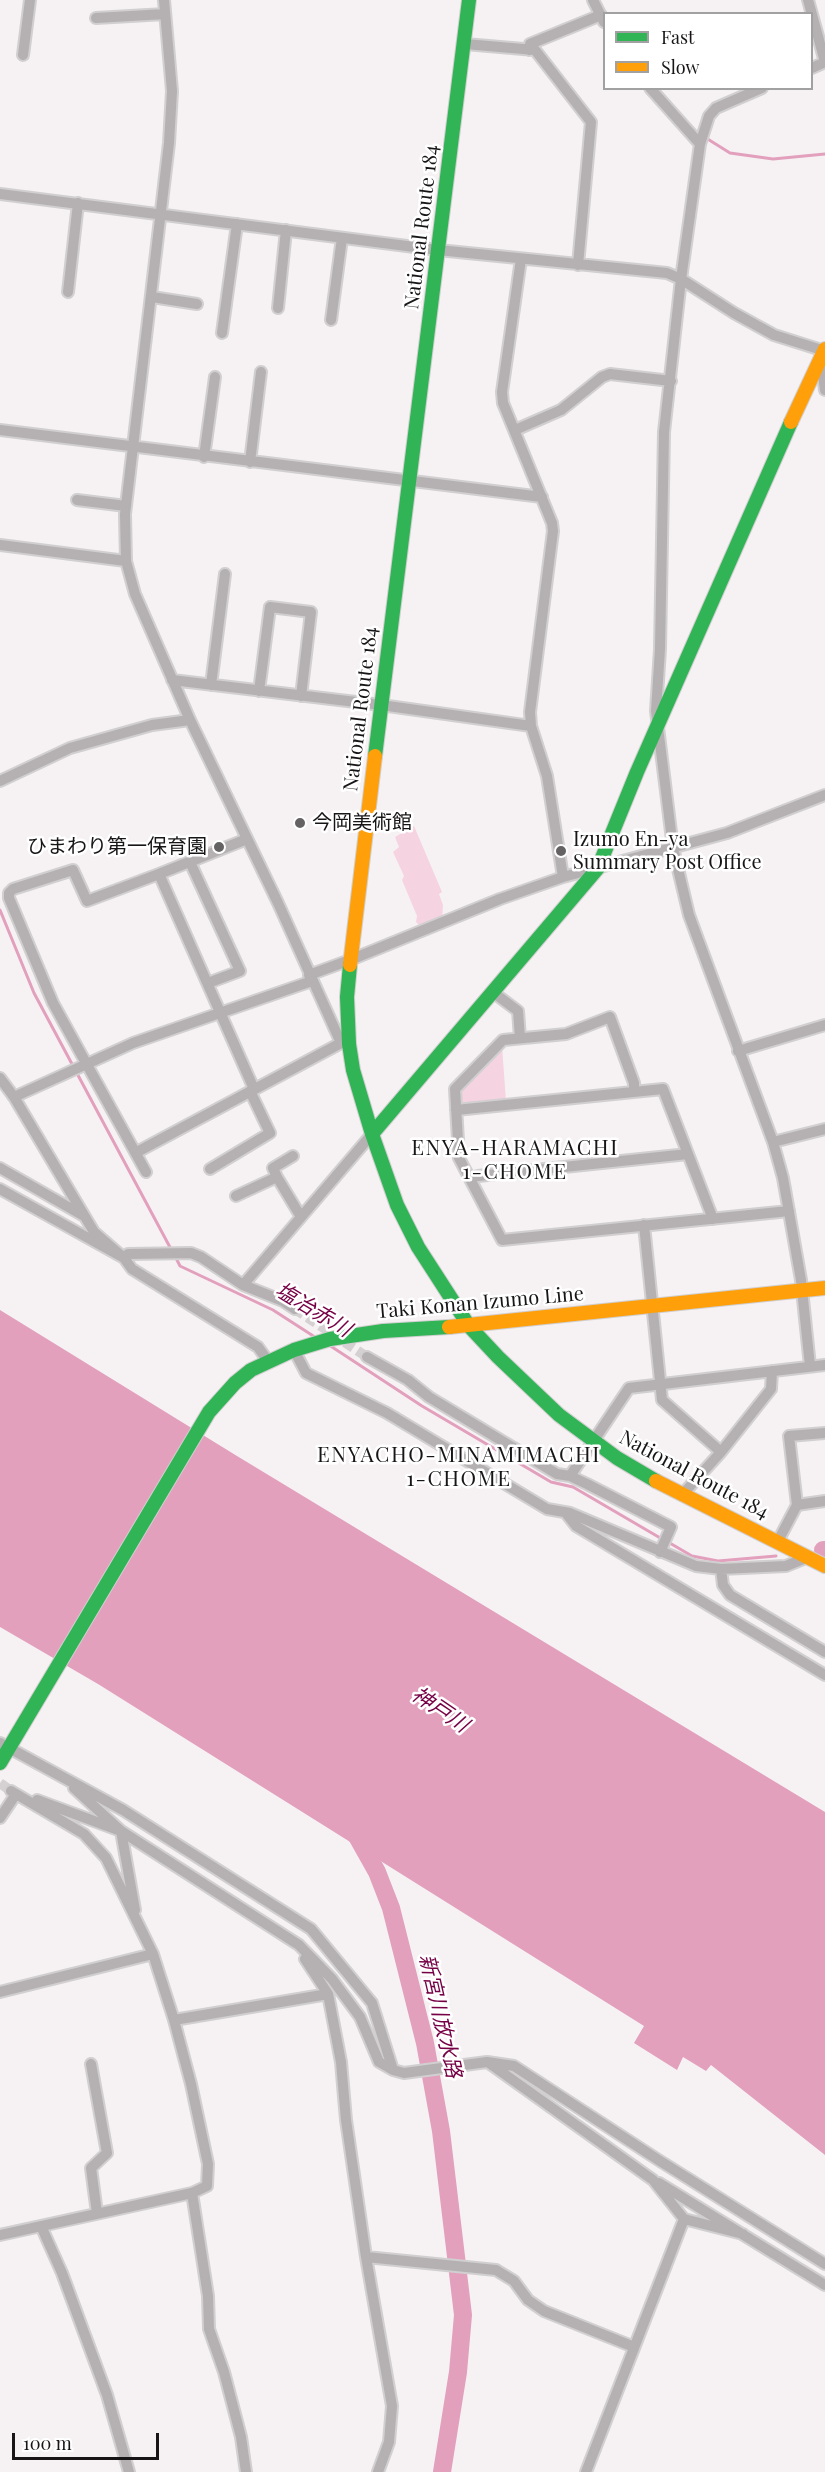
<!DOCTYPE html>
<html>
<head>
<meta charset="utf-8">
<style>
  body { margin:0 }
  #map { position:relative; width:825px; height:2472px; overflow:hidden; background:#f6f2f4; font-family:"Playfair Display",serif }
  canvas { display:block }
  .legend { position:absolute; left:603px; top:12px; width:210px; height:78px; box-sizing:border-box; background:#fff; border:2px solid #a2a1a2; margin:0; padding:8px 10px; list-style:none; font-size:18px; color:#171516 }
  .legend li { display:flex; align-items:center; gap:12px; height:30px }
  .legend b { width:30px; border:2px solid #a2a1a2 }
  .scale { position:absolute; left:12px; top:2433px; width:147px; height:27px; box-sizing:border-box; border:3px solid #171516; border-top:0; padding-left:8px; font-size:18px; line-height:21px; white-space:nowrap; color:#171516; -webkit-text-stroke:4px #fff; paint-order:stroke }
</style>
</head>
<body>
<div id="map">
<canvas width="825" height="2472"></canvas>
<ul class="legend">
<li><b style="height:8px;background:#30b455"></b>Fast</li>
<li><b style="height:8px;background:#ff9f0a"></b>Slow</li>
</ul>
<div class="scale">100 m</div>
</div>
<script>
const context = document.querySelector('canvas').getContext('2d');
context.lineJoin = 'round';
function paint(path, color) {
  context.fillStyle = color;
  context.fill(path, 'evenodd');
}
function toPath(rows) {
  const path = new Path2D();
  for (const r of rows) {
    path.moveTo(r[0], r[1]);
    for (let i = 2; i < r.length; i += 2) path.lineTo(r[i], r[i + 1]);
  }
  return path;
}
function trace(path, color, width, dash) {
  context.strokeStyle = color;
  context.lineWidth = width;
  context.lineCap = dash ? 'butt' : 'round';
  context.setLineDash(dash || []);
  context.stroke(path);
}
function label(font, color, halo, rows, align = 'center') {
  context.font = font + ' "Playfair Display","Noto Sans JP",serif';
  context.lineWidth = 5;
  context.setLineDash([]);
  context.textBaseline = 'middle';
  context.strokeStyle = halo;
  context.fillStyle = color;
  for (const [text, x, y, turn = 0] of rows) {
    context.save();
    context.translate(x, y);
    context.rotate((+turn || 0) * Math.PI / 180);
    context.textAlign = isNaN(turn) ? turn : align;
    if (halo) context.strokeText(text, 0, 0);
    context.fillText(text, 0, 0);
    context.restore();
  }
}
const green = toPath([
  [414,826,442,892,439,894,443,905,442,921,422,928,416,922,417,916,402,880,404,876,393,852,399,847,395,837],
  [502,1046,506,1101,463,1105,459,1102,458,1089]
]);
const water = toPath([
  [0,1310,237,1456,825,1812,825,2155,711,2065,706,2071,683,2057,677,2070,634,2043,644,2026,98,1684,0,1627]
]);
const stream = toPath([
  [706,138,730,153,773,159,825,154],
  [0,910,34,993,172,1251],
  [175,1256,180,1266,273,1310,318,1339],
  [329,1345,422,1406,551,1482,573,1487,662,1539],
  [668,1542,692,1556,718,1561,776,1556]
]);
const river = toPath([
  [823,1550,825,1550],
  [354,1831,377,1872,391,1908,425,2043,441,2131,463,2315,458,2372,442,2472]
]);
const streetTunnel = toPath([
  [295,1309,367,1357],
  [0,1783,11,1791]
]);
const street = toPath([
  [164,0,172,91,169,143,125,514,126,561,135,594,190,720,278,903,341,1043,349,1044],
  [593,0,604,22],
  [808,0,825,62],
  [96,18,165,14],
  [465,44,535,50,591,122,578,265],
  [529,50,530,44,601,15],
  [23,55,30,0],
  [812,68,825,62],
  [650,88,700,144],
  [762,88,716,108,709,116,700,144,681,279,664,432,660,649,656,711,673,848,689,915,773,1142,783,1178,801,1280,810,1366],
  [0,194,438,250,667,273,681,279,734,313,774,335,825,351],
  [68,292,78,203],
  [152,297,197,304],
  [278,308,286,230],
  [331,320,342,238],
  [222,333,237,224],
  [821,360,825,390],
  [0,430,542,497],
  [515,430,561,410,602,377,610,374,671,381],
  [204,457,215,377],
  [250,462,261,372],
  [77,500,126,506],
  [0,545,126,561],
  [172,680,381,705,531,726,530,712,553,531,552,523,503,403,502,392,521,259],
  [211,685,225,574],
  [259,691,270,607,311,612,301,696],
  [531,726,547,776,563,877],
  [0,781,70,748,152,725,190,720],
  [247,839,159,874,254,1089],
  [190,862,240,971,208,983],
  [309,975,350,960,500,899,563,877,727,833,825,795],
  [494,993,518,1011,520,1038],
  [738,1051,825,1025],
  [0,1078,14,1097,94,1232,124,1258,132,1269,258,1347,268,1361],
  [634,1091,634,1083,610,1017,566,1034,503,1040,455,1089,459,1158,502,1240,789,1211],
  [14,1097,133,1043,312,981],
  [456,1110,663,1089,713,1219],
  [773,1142,825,1129],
  [137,1152,341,1043],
  [0,1168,84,1216],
  [210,1169,270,1133,250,1091],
  [146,1172,53,1003,9,898,9,893,13,889,73,870,87,901,159,874],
  [277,1177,273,1168,293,1156],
  [470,1178,478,1176,688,1154],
  [0,1189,124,1258,128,1254,191,1253,201,1257,243,1285,283,1301,295,1309],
  [236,1196,277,1177,301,1217],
  [644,1225,662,1400,721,1452],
  [243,1285,372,1134],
  [294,1350,306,1373,387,1413,547,1509,570,1513,696,1566,721,1569,786,1566,808,1557],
  [367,1357,408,1380,429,1397,557,1474,570,1476,587,1484,671,1527,660,1552],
  [570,1476,629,1388,825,1365],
  [682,1495,721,1452,771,1389,772,1371],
  [797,1505,825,1501],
  [565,1512,576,1526,825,1675],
  [778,1541,797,1505,789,1436,825,1433],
  [721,1569,723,1585,730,1595,825,1652],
  [0,1743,123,1810,311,1929,372,2003,393,2070,404,2073,487,2062,514,2066,660,2161,825,2264],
  [74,1788,121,1831,299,1945,332,1979,360,2017,379,2062,393,2070],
  [37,1800,121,1831,135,1910],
  [0,1818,16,1794],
  [305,1959,328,1994],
  [0,1992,153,1954],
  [174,2020,328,1994,341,2062,346,2120,366,2257,392,2406,389,2442,378,2472],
  [489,2063,653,2180,684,2219,743,2234],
  [91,2064,107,2153,91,2168,97,2213],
  [659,2183,825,2285],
  [192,2193,208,2296,209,2329,224,2372,241,2437,246,2472],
  [41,2226,62,2273,107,2395,129,2472],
  [0,2235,192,2193,207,2186,208,2164,191,2084,174,2020,153,1954,106,1858,84,1834,11,1791],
  [366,2257,496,2270,514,2281,528,2300,544,2311,634,2347],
  [586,2472,684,2219]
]);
const fast = toPath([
  [375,756,469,0],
  [350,965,347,997,349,1044,353,1070,372,1134,397,1205,418,1247,469,1326,498,1357,559,1415,617,1458,656,1481],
  [372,1134,598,868,637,772,791,422],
  [0,1763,209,1412,235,1383,251,1370,294,1350,330,1339,383,1331,449,1327]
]);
const slow = toPath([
  [791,422,825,349],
  [350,965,375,756],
  [449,1327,825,1288],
  [656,1481,825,1566]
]);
const markers = [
  [300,823,6,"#656264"],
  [219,847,6,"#656264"],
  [561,851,6,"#656264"]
];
const streetNames = [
  ["National Route 184",422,227,-83],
  ["National Route 184",361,709,-83],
  ["Taki Konan Izumo Line",480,1303,-5],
  ["National Route 184",694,1475,28]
];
const poiNames = [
  ["今岡美術館",312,823],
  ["Izumo En-ya",573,840],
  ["Summary Post Office",573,863],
  ["ひまわり第一保育園",207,847,"right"]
];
const neighbourhoodNames = [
  ["ENYA-HARAMACHI",515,1148],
  ["1-CHOME",515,1172],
  ["ENYACHO-MINAMIMACHI",459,1455],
  ["1-CHOME",459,1479]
];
const waterNames = [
  ["塩冶赤川",313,1310,31],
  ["神戸川",440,1710,34],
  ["新宮川放水路",440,2016,77]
];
paint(green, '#f6d3e1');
paint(water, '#e2a0bd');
trace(stream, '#e2a0bd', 3);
trace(river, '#e2a0bd', 18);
trace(streetTunnel, '#d5d1d3', 10, [10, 5]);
trace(street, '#d1cfd0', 14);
trace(fast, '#d1cfd0', 16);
trace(slow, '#d1cfd0', 16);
trace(street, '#b5b1b3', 10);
trace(fast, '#30b455', 14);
trace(slow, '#ff9f0a', 14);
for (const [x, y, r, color] of markers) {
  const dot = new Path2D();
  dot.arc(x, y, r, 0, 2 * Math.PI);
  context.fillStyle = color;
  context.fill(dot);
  trace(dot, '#fff', 2);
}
label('20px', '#171516', '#fff', streetNames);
label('20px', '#171516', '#fff', poiNames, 'left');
context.letterSpacing = '1.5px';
label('21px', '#171516', '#fff', neighbourhoodNames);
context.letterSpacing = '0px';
label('italic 21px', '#760045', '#fff', waterNames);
</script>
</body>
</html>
